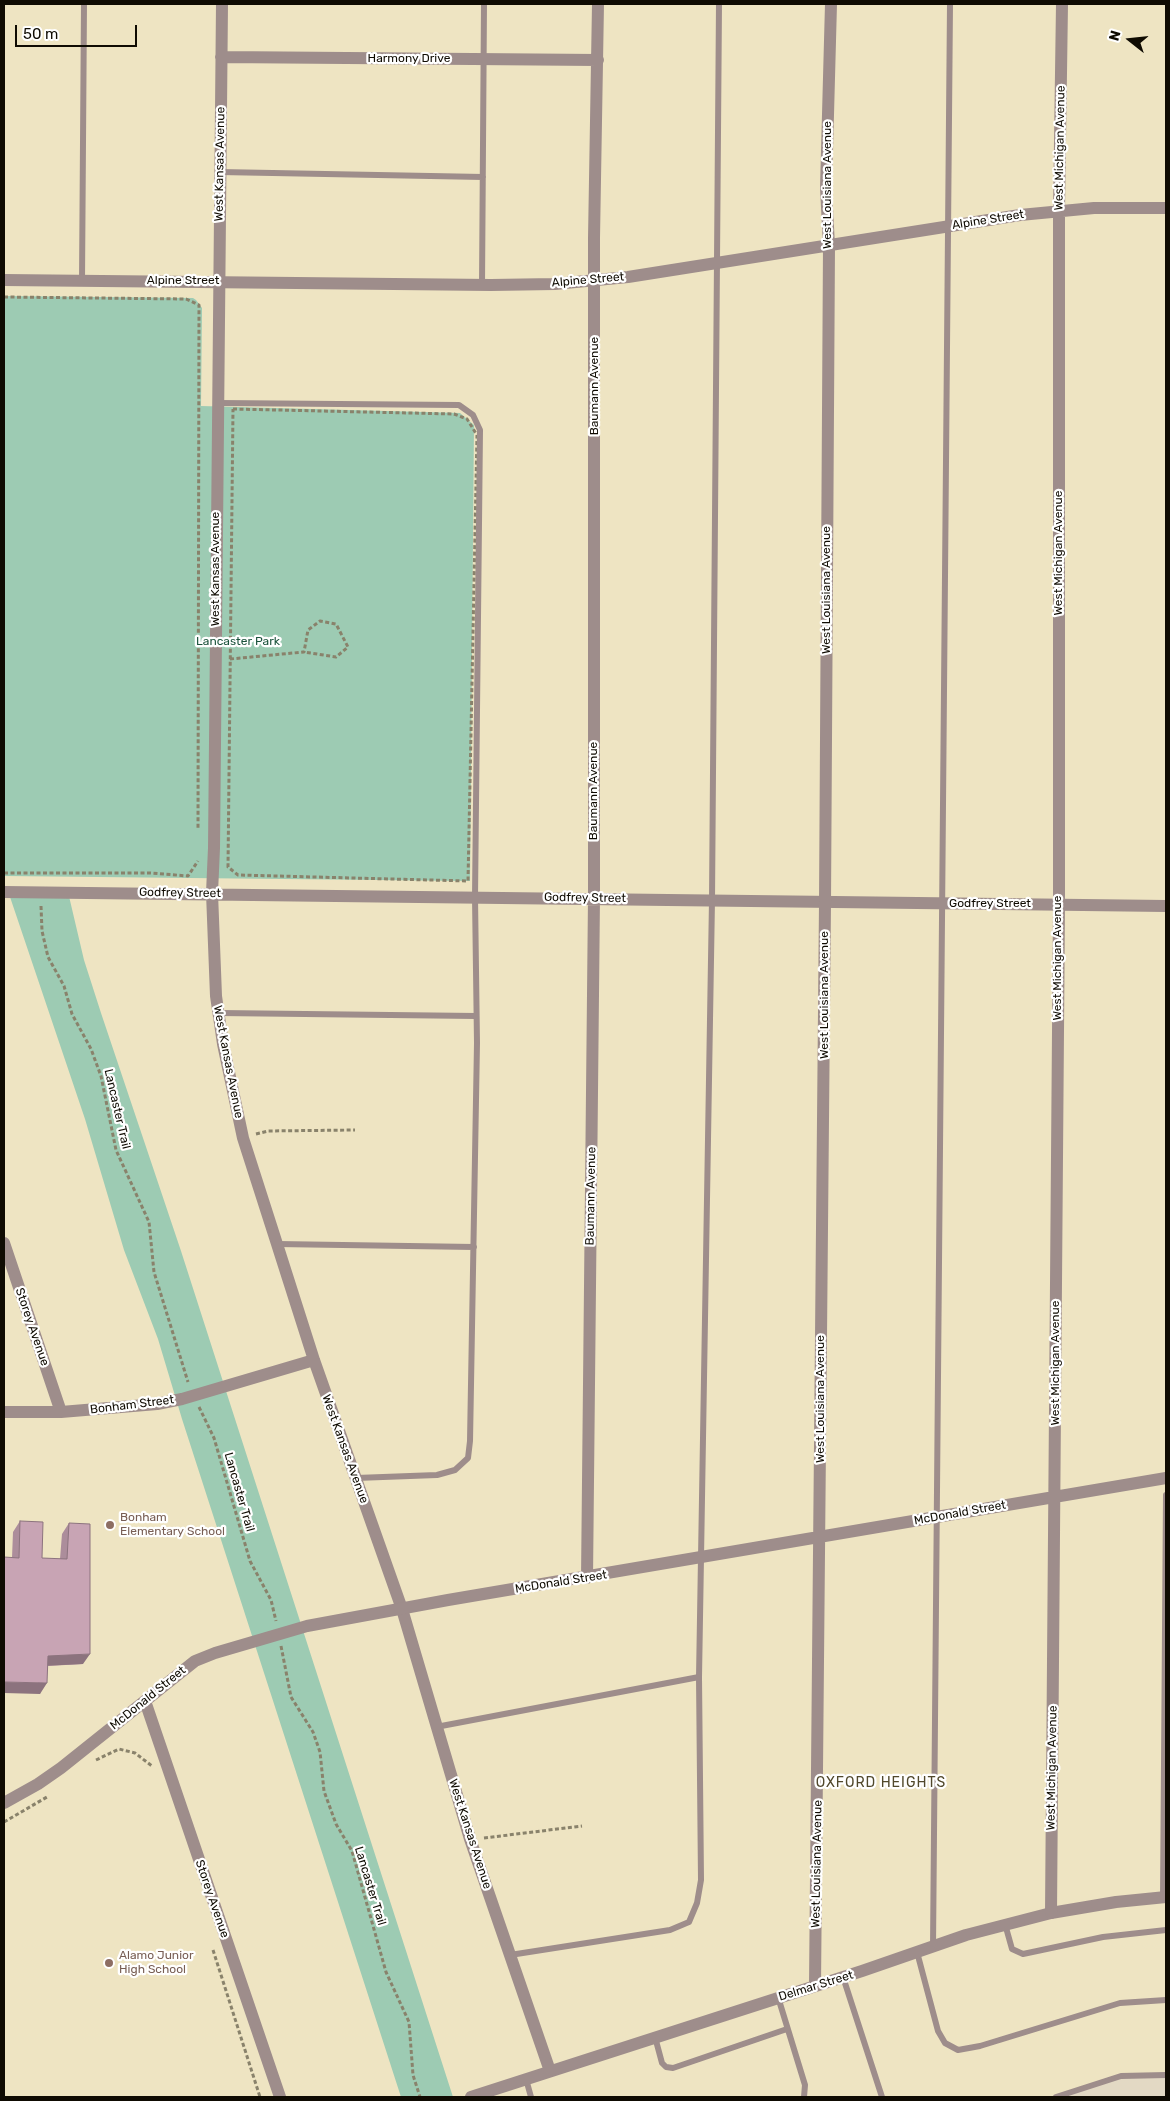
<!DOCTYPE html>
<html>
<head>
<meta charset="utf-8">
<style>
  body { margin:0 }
  #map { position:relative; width:1170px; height:2101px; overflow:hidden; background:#eee4c2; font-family:Rubik,sans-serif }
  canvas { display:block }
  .frame { position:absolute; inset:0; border:5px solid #0f0b02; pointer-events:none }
  .north { position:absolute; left:1105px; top:15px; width:50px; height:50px; -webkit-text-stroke:4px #fff; paint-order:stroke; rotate:286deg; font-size:14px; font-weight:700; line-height:20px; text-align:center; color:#0f0b02 }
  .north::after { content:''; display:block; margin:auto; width:18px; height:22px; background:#0f0b02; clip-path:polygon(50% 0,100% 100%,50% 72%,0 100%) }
  .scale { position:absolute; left:15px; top:25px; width:122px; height:22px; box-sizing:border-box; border:2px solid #0f0b02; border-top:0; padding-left:6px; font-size:15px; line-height:18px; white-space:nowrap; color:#0f0b02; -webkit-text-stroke:4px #fff; paint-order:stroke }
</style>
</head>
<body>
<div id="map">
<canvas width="1170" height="2101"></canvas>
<div class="frame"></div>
<div class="north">N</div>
<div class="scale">50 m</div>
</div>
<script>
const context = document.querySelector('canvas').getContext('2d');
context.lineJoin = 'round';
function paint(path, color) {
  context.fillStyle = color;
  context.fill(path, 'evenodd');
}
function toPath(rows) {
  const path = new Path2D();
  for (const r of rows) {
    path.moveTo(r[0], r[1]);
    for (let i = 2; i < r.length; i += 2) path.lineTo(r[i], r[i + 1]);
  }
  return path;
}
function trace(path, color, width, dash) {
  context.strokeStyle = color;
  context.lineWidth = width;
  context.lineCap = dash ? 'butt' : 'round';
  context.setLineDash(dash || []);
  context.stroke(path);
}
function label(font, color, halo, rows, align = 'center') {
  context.font = font + ' Rubik,sans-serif';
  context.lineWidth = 4.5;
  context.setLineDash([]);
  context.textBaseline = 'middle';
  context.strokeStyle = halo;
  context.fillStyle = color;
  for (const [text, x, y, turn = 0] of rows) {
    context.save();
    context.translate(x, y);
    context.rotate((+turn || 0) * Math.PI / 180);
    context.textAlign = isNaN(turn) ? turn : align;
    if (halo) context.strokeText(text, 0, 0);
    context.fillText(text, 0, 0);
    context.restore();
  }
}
const commercial = toPath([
  [1122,2073,1166,2074,1166,2097,1049,2097]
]);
const green = toPath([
  [4,296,193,298,196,300,202,308,201,406,460,413,474,425,470,881,4,876],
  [68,892,84,960,101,1013,181,1251,453,2097,401,2097,182,1419,158,1339,124,1250,85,1119,9,894]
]);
const path = toPath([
  [4,297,186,299,199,305,198,828],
  [233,409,454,414,467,419,477,435,468,881,238,875,228,867,233,409],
  [230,659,304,652,308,630,320,621,336,624,348,647,336,657,304,652],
  [4,873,150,873,188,876,198,861],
  [41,906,42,931,48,957,64,986,72,1014,91,1049,101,1076,116,1150,149,1222,154,1272,188,1382],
  [256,1134,268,1131,355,1130],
  [199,1407,214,1438,250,1561,271,1600,276,1621],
  [281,1646,291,1697,313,1732,320,1752,324,1791,336,1824,352,1851,386,1972,409,2022,413,2075,420,2097],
  [96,1760,119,1749,135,1753,152,1766],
  [4,1822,47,1797],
  [484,1838,582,1826],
  [213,1950,260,2097]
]);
const service = toPath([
  [220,172,483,177],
  [82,280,84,4],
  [482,285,484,4],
  [218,403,459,405,473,415,480,430,475,897,477,1043,470,1441,468,1458,455,1470,437,1475,356,1478],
  [219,1013,476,1016],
  [277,1244,474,1247],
  [436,1727,699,1677],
  [1163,1898,1166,1495],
  [1005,1924,1012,1949,1023,1954,1103,1937,1166,1930],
  [933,1945,950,4],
  [917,1952,938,2031,945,2043,958,2050,980,2046,1120,2003,1166,2000],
  [510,1955,670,1930,689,1922,697,1903,701,1880,699,1677,712,900,719,4],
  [843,1977,882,2097],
  [778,1997,805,2085,804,2097],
  [655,2037,662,2063,666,2067,673,2068,787,2029],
  [526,2079,531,2097],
  [1056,2097,1121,2076,1166,2075]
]);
const minor = toPath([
  [222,4,214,848,212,893,216,996,223,1044,243,1138,277,1244,314,1360,402,1609,470,1839,550,2071],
  [221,57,598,60],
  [4,892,1166,906],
  [4,1243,61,1412],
  [4,1412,61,1412,157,1404,182,1399,314,1360],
  [587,1578,594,897,594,238,598,4],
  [471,2097,862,1971,966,1935,1051,1913,1116,1902,1166,1897]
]);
const tertiary = toPath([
  [4,280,491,285,555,284,628,277,1020,215,1094,208,1166,208],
  [145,1701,280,2097],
  [4,1803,38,1784,61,1768,195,1661,215,1653,307,1626,448,1600,1166,1478],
  [1051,1913,1059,905,1059,211,1062,4],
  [815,1985,825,903,829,246,826,188,831,4]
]);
const wall = toPath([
  [20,1521,42,1558,60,1559,62,1534,69,1523,83,1664,48,1666,40,1694,12,1558,13,1532]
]);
const shadedWall = toPath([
  [90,1654,83,1664,40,1666,48,1656],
  [4,1682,47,1683,40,1694,4,1693]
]);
const building = toPath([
  [20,1521,43,1522,42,1558,67,1559,69,1523,90,1524,90,1654,48,1656,47,1683,4,1682,4,1557,19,1558,20,1521]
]);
const markers = [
  [110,1525,5,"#8d6e63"],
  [109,1963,5,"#8d6e63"]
];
const streetNames = [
  ["Harmony Drive",409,59],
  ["West Michigan Avenue",1060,148,-89],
  ["West Kansas Avenue",220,164,-89],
  ["West Louisiana Avenue",828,185,-90],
  ["Alpine Street",988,220,-9],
  ["Alpine Street",588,280,-5],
  ["Alpine Street",183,281],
  ["Baumann Avenue",595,386,-90],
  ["West Michigan Avenue",1059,553,-90],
  ["West Kansas Avenue",216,569,-90],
  ["West Louisiana Avenue",827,590,-90],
  ["Baumann Avenue",594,791,-90],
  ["Godfrey Street",180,893,1],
  ["Godfrey Street",585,898,1],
  ["Godfrey Street",990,904],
  ["West Michigan Avenue",1058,958,-90],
  ["West Louisiana Avenue",825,995,-90],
  ["West Kansas Avenue",228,1062,79],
  ["Lancaster Trail",117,1109,77],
  ["Baumann Avenue",591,1196,-89],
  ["Storey Avenue",32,1327,71],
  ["West Michigan Avenue",1056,1363,-90],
  ["West Louisiana Avenue",821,1399,-90],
  ["Bonham Street",132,1405,-7],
  ["West Kansas Avenue",345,1449,70],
  ["Lancaster Trail",239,1492,74],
  ["McDonald Street",960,1513,-10],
  ["McDonald Street",561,1582,-9],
  ["McDonald Street",148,1698,-39],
  ["West Michigan Avenue",1052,1768,-89],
  ["West Kansas Avenue",470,1834,72],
  ["West Louisiana Avenue",817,1864,-89],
  ["Lancaster Trail",370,1886,73],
  ["Storey Avenue",212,1899,71],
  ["Delmar Street",816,1986,-17]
];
const parkNames = [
  ["Lancaster Park",238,642]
];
const educationNames = [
  ["Bonham",120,1518],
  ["Elementary School",120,1532],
  ["Alamo Junior",119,1956],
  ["High School",119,1970]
];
const neighbourhoodNames = [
  ["OXFORD HEIGHTS",881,1783]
];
paint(commercial, '#e3d9c4');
paint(green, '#9dcbb3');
trace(path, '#89826b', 3, [4, 2.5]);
trace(service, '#9e8d8b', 6);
trace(minor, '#9e8d8b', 12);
trace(tertiary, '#9e8d8b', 12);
paint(wall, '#ac8d9b');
paint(shadedWall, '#8c737e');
paint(building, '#c8a4b4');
trace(building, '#8c737e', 1);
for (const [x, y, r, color] of markers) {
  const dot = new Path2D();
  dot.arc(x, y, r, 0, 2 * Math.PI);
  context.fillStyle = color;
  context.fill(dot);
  trace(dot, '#fff', 2);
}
label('12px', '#0f0b02', '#fff', streetNames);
label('12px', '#1b533c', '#fff', parkNames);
label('12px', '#785e54', '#fff', educationNames, 'left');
context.letterSpacing = '1px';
label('14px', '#51482b', '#fff', neighbourhoodNames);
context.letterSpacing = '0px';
</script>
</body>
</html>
